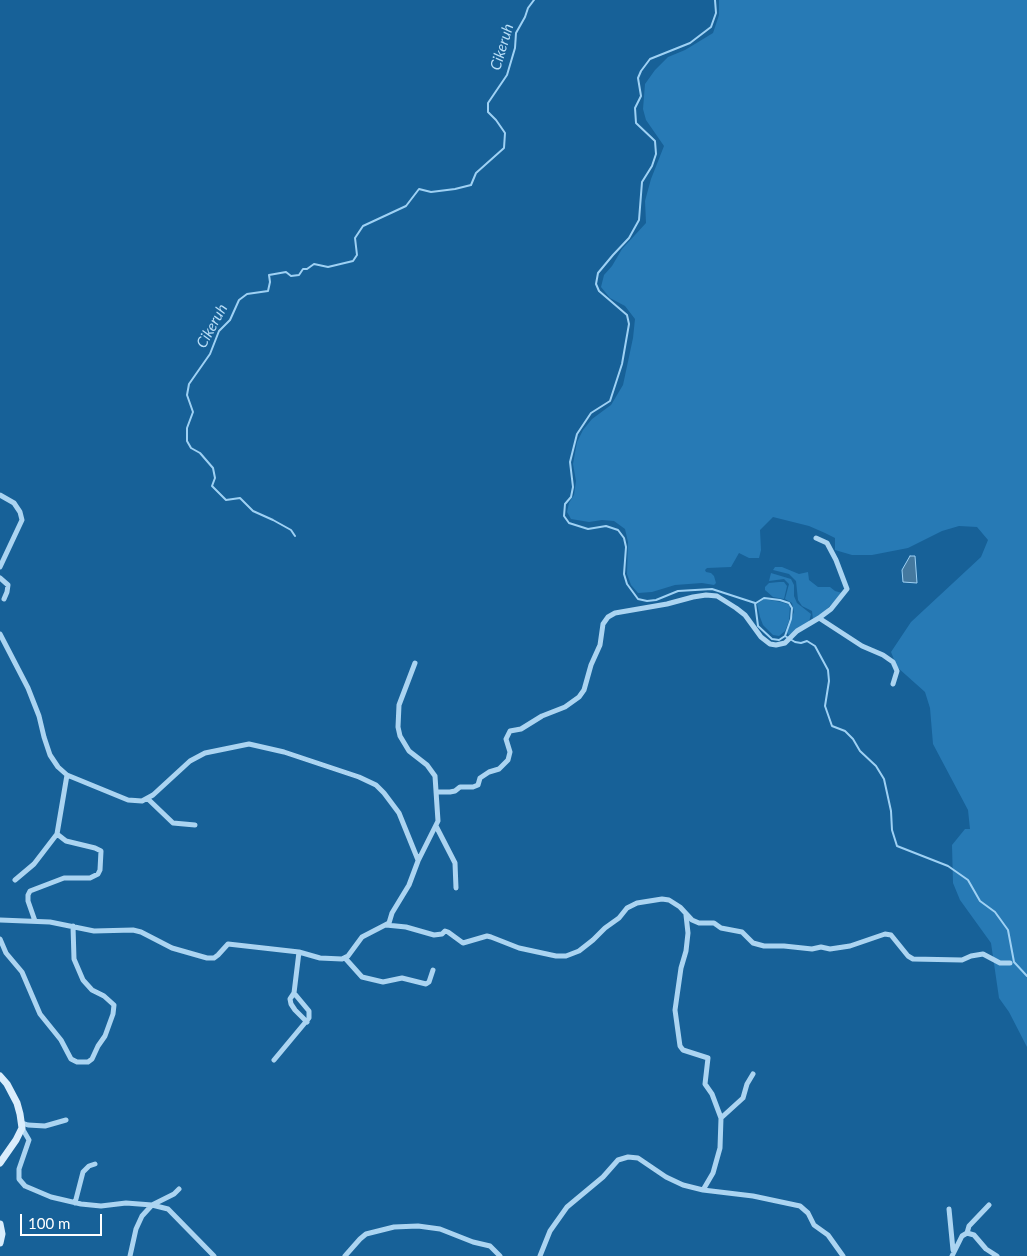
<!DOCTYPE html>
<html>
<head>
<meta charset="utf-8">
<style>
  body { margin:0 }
  #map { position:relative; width:1027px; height:1256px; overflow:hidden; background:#176198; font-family:Lato,sans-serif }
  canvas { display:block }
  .scale { position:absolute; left:20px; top:1214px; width:82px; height:22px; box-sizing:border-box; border:2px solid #fff; border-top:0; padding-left:6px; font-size:15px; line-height:18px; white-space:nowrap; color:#fff; -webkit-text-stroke:4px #176198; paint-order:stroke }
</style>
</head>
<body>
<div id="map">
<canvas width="1027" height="1256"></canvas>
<div class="scale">100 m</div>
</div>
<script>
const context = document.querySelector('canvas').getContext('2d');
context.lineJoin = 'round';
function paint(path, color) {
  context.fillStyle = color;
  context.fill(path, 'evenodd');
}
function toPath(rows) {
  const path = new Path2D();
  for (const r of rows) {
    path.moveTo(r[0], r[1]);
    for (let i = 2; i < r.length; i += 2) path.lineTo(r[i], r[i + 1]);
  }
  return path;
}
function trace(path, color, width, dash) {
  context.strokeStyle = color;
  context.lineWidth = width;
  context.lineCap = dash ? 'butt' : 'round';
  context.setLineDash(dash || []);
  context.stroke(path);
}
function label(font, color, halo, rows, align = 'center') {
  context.font = font + ' Lato,sans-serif';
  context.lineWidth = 4;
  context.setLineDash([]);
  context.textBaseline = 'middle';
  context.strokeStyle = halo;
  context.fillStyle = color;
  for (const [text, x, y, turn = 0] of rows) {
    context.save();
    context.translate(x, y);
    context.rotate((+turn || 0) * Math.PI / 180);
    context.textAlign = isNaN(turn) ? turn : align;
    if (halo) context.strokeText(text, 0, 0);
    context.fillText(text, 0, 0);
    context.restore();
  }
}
const green = toPath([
  [719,0,1027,0,1027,1047,1009,1012,999,998,991,943,960,900,953,883,952,845,965,829,970,829,968,810,933,744,930,708,925,692,897,667,891,652,911,622,981,557,988,540,977,527,959,526,942,531,908,548,872,555,852,555,835,550,835,538,825,533,809,526,773,517,760,530,761,550,759,558,749,558,739,553,731,567,707,568,705,570,706,572,711,573,714,576,716,583,714,585,702,583,675,585,652,592,638,593,631,585,627,574,628,542,625,529,614,521,602,520,589,522,571,519,567,512,569,503,574,495,576,481,573,464,577,442,583,430,592,419,611,405,623,385,633,338,635,319,625,306,610,298,601,287,604,275,612,266,622,249,646,223,645,201,651,179,664,146,646,120,643,109,645,84,655,70,668,57,685,50,713,33,719,15],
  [775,567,782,567,799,574,808,572,809,580,818,587,830,587,835,591,842,593,825,611,813,620,812,611,802,606,798,600,796,581,789,574,773,570],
  [771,573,791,579,794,585,794,596,797,603,811,614,809,622,789,635,787,633,787,629,794,612,792,603,785,599,789,584,784,579,769,581],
  [779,582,784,582,787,586,784,599,773,597,765,590,765,587,769,583],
  [764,599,781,602,790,605,789,621,785,631,779,636,773,635,763,625,760,617,757,604]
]);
const water = toPath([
  [910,556,915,556,917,583,903,582,902,570,910,556]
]);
const stream = toPath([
  [715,0,716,13,711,27,690,43,650,59,641,71,638,78,641,96,635,108,636,123,655,141,656,154,652,166,642,182,639,220,629,238,613,255,598,273,596,284,599,291,627,315,629,324,622,364,610,401,591,413,577,434,570,462,573,487,571,497,565,504,564,516,569,523,588,529,606,526,618,530,624,538,626,547,624,574,627,584,638,599,647,601,656,600,678,591,712,589,755,603,758,626,772,639,779,640,785,636,795,642,801,643,807,641,815,646,828,670,829,681,825,706,832,726,845,731,853,739,860,751,876,766,884,779,891,811,892,830,897,846,948,866,968,880,980,901,995,912,1008,930,1014,962,1027,976],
  [295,536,291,530,273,520,253,511,240,498,226,500,212,486,215,478,213,468,200,453,191,448,187,441,187,428,193,412,187,395,189,384,210,354,219,331,230,320,239,300,247,294,268,291,270,282,269,275,286,272,291,276,299,275,303,269,307,269,314,264,328,267,353,261,357,255,355,238,363,226,406,206,419,189,431,192,455,189,471,185,476,173,504,148,505,133,496,120,488,112,488,103,507,75,515,48,516,33,525,17,528,8,534,0],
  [756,603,764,598,780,600,789,603,792,608,791,619,785,636]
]);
const street = toPath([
  [0,495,14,503,20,512,22,520,0,567],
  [816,538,827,543,836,560,847,589,831,609,819,618],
  [0,578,8,585,7,592,4,599],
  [0,634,28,688,39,716,44,737,50,755,58,767,67,775,128,800,142,801,153,795,190,761,205,753,249,744,284,752,359,777,376,785,384,793,399,813,418,860],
  [436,792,450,792,455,791,460,787,473,787,478,785,480,778,489,772,499,769,508,760,510,752,506,739,510,731,521,729,542,716,565,707,579,697,584,690,591,665,600,645,603,624,608,617,615,613,667,604,693,597,706,595,717,596,736,608,745,615,761,637,770,644,776,645,785,643,797,631,819,618,862,646,883,655,893,662,897,671,893,684],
  [148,799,173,823,195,825],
  [436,826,455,863,456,888],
  [15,880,34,864,57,834,67,775],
  [686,915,688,933,686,951,681,968,675,1010,680,1046,683,1050,708,1058,705,1084,712,1094,721,1118,720,1148,713,1173,703,1190],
  [0,920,50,922,94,931,133,930,141,932,172,948,207,958,214,958,218,955,228,944,299,952,320,958,342,959,348,956,362,937,389,923,392,913,409,885,418,861,438,821,435,776,427,765,409,751,400,736,398,727,399,705,415,663],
  [35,921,28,901,28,895,30,891,64,878,90,878,98,874,100,870,101,851,95,848,66,841,57,834],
  [386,925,406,927,434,935,442,934,445,931,448,932,463,943,487,936,491,937,519,948,556,956,566,956,579,951,593,940,605,928,619,918,627,908,637,903,662,899,669,900,680,907,692,920,699,923,714,923,721,928,742,932,753,943,764,946,784,946,812,949,821,947,830,949,850,946,885,934,891,935,908,956,913,959,962,960,971,956,983,954,1000,963,1010,963],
  [0,939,6,953,22,972,40,1014,61,1040,71,1059,77,1062,88,1062,92,1059,98,1046,105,1036,113,1014,114,1005,104,996,92,990,83,980,74,959,73,926],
  [345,958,362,977,383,982,402,978,426,984,429,982,433,970],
  [294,993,290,999,291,1004,295,1010,307,1022],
  [274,1060,309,1018,309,1011,294,993,299,952],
  [721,1118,743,1098,747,1084,753,1074],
  [22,1123,28,1125,45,1126,66,1120],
  [22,1128,29,1140,19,1169,19,1179,25,1186,51,1197,81,1204,101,1206,126,1203,152,1205,168,1209,214,1256],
  [75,1203,83,1172,89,1166,95,1164],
  [949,1209,953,1250],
  [967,1233,969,1226,989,1205],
  [130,1256,136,1229,142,1216,152,1205,174,1194,179,1189],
  [345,1256,360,1239,366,1234,394,1227,418,1226,440,1229,473,1242,490,1246,500,1256],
  [540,1256,550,1231,567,1207,603,1177,618,1160,628,1157,638,1158,666,1177,683,1185,703,1190,753,1196,800,1206,808,1213,814,1225,828,1235,843,1256],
  [952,1256,962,1236,967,1233,974,1235,986,1249,997,1256]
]);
const secondary = toPath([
  [0,1076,7,1084,17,1103,20,1114,22,1128,16,1140,0,1163],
  [0,1224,2,1234,0,1243]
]);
const waterNames = [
  ["Cikeruh",502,47,-73],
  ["Cikeruh",212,326,-61]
];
paint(green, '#277ab5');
paint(water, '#45799f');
trace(water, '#9ed1f4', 1);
trace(stream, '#9ed1f4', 2);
trace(street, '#abd4f1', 5);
trace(secondary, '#daedfc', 7);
label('italic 15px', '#b8def8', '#176198', waterNames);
</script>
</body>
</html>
